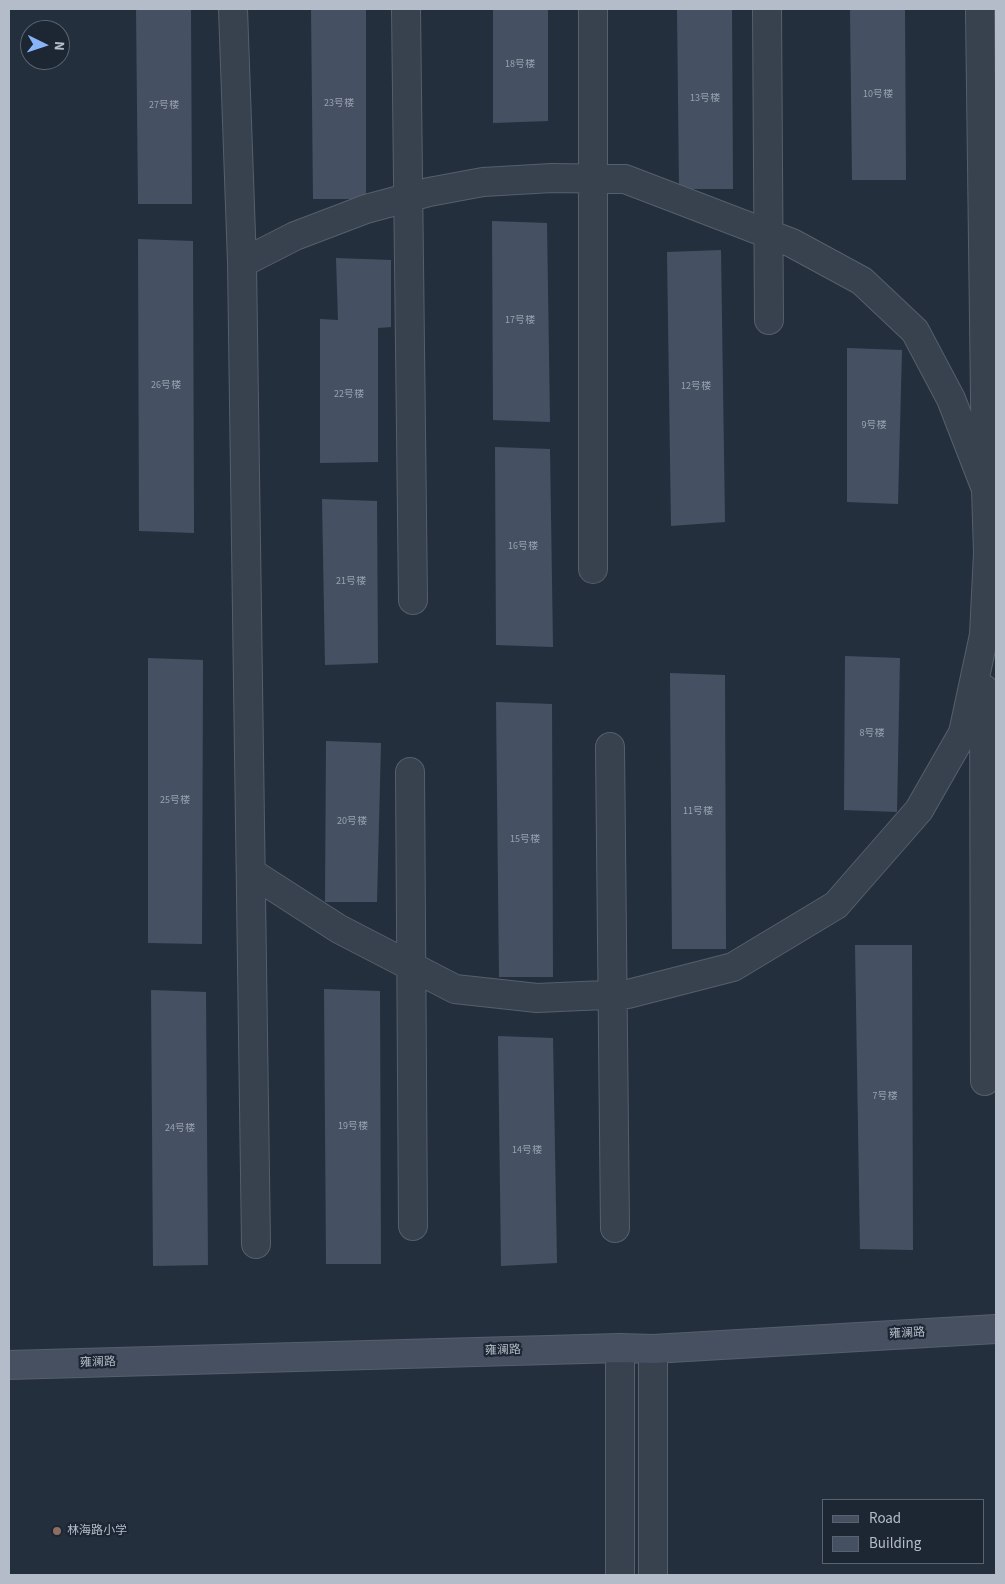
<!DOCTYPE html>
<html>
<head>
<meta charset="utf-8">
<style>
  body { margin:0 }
  #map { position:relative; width:1005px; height:1584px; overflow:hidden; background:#242f3e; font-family:"Source Sans 3",sans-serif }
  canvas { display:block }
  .frame { position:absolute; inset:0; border:10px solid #b4bcc9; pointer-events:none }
  .legend { position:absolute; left:822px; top:1499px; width:162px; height:65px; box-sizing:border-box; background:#1d2633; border:1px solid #59626f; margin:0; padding:6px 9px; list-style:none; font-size:15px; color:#b4bcc9 }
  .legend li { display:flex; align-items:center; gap:10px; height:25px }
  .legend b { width:25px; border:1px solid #59626f }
  .north { position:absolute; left:20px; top:20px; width:50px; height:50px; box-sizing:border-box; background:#1d2633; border:1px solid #59626f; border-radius:50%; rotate:94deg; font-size:14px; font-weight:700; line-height:20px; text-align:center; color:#b4bcc9 }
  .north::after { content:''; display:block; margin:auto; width:18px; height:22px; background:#8ab4f8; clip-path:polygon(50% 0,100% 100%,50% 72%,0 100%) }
</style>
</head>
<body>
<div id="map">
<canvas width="1005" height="1584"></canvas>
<div class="frame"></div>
<ul class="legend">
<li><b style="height:6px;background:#465061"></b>Road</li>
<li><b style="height:14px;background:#455162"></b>Building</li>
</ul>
<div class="north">N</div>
</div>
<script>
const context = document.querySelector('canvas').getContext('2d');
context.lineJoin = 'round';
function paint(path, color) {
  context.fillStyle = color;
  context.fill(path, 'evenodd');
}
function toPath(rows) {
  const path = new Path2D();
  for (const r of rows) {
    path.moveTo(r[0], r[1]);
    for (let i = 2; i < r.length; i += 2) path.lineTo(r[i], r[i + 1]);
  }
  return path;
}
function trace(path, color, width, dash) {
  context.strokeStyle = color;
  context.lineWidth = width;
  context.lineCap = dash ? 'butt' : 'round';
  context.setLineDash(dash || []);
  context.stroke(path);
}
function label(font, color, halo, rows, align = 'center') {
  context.font = font + ' "Source Sans 3","Noto Sans SC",sans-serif';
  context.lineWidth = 4.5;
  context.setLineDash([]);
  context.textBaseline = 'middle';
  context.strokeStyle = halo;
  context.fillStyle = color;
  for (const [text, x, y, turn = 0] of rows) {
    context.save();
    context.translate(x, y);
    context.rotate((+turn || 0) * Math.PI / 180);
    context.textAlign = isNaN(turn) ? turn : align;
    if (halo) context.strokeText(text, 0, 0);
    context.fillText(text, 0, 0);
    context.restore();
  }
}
const building = toPath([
  [136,9,191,9,192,204,138,204],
  [311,9,366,9,366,199,313,199],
  [493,9,548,9,548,121,493,123],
  [677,9,732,9,733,189,679,189],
  [850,9,905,9,906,180,852,180],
  [492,221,547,223,550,422,493,420],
  [138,239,193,241,194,533,139,531],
  [721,250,725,522,671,526,667,252],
  [336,258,391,260,391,327,378,328,378,462,320,463,320,319,338,320],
  [847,348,902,350,898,504,847,502],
  [495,447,550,449,553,647,496,645],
  [322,499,377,501,378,663,325,665],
  [845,656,900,658,897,812,844,810],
  [148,658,203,660,202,944,148,943],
  [670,673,725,675,726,949,672,949],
  [496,702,552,704,553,977,499,977],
  [326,741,381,743,377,902,325,902],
  [855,945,912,945,913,1250,860,1249],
  [324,989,380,991,381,1264,326,1264],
  [151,990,206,992,208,1265,153,1266],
  [498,1036,553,1038,557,1263,501,1266]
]);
const street = toPath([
  [233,9,242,263,256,1244],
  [406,9,413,600],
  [767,9,769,320],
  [980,12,986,473],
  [242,263,295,236,366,209,429,192,483,182,552,178,625,179,792,243,862,281,915,331,951,399,986,489,988,553,984,635,963,733,919,810,836,905,733,967,628,994,537,998,455,989,339,929,252,873],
  [593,569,593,9],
  [984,689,985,1081],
  [610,747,615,1228],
  [410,772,413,1226],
  [620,1575,620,1348],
  [653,1575,653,1349]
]);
const secondary = toPath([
  [9,1365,620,1348,653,1349,996,1329]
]);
const markers = [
  [57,1531,5,"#8d6e63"]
];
const numberNames = [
  ["18号楼",520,65],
  ["10号楼",878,95],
  ["13号楼",705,99],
  ["23号楼",339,104],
  ["27号楼",164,106],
  ["17号楼",520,321],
  ["26号楼",166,386],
  ["12号楼",696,387],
  ["22号楼",349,395],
  ["9号楼",874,426],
  ["16号楼",523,547],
  ["21号楼",351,582],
  ["8号楼",872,734],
  ["25号楼",175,801],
  ["11号楼",698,812],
  ["20号楼",352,822],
  ["15号楼",525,840],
  ["7号楼",885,1097],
  ["19号楼",353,1127],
  ["24号楼",180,1129],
  ["14号楼",527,1151]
];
const streetNames = [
  ["雍澜路",907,1334,-3],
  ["雍澜路",503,1351,-2],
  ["雍澜路",98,1363,-2]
];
const poiNames = [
  ["林海路小学",67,1531]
];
paint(building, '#455162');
trace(street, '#565f6c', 30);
trace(secondary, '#565f6c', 30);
trace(street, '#38414e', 28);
trace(secondary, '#465061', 28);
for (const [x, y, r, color] of markers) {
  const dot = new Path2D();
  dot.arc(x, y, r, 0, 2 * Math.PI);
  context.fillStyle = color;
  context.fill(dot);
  trace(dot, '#1d2633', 2);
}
label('10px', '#98a1af', null, numberNames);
label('12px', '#b4bcc9', '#1d2633', streetNames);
label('12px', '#b4bcc9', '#1d2633', poiNames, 'left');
</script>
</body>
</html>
